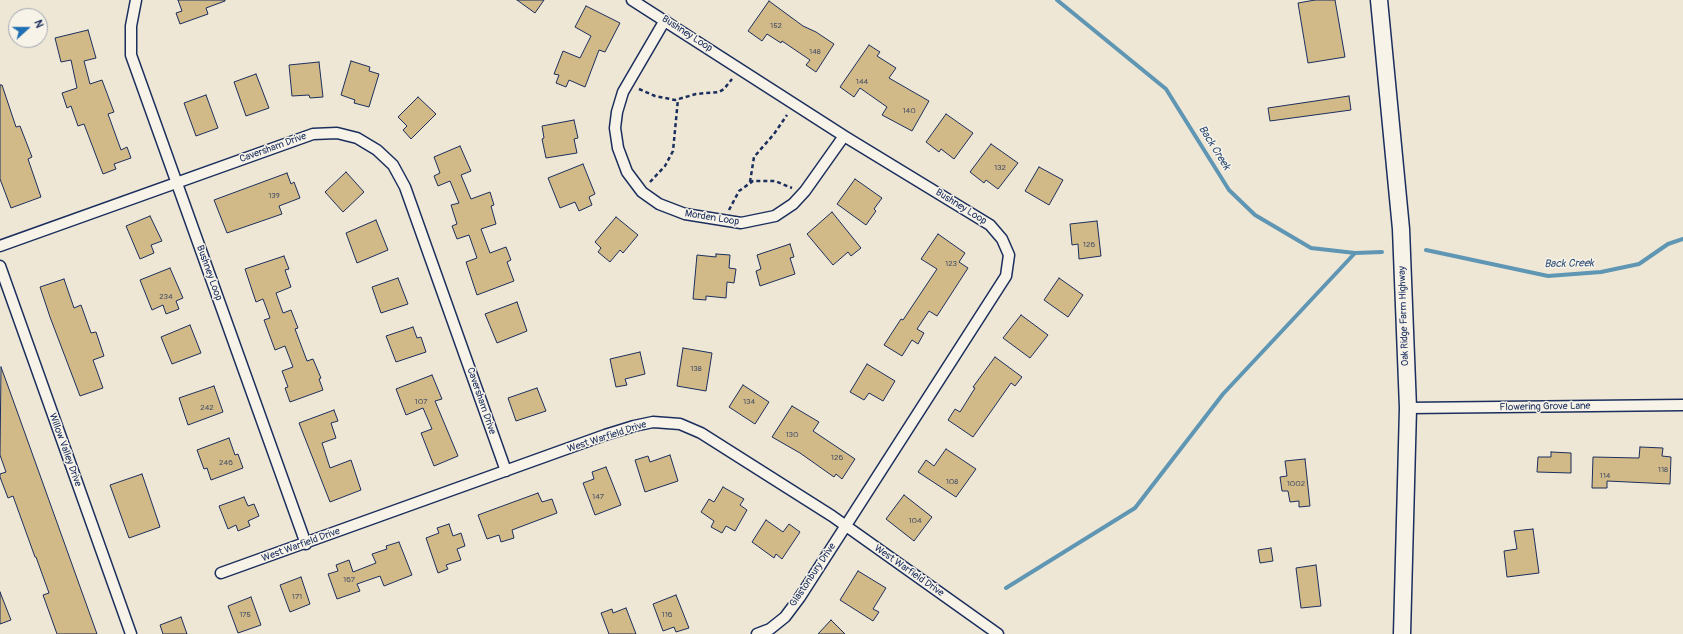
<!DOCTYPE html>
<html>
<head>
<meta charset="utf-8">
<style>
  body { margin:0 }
  #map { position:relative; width:1683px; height:634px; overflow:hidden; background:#efe7d5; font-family:Pangolin,sans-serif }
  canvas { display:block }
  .north { position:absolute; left:8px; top:8px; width:40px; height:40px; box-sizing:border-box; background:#f7f3e8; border:1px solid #9fa5b1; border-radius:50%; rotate:69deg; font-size:11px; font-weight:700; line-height:16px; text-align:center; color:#1b2f5e }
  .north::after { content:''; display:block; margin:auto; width:14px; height:18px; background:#1f6fb2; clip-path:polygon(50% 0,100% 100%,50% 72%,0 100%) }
</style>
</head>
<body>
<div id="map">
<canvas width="1683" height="634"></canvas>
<div class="north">N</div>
</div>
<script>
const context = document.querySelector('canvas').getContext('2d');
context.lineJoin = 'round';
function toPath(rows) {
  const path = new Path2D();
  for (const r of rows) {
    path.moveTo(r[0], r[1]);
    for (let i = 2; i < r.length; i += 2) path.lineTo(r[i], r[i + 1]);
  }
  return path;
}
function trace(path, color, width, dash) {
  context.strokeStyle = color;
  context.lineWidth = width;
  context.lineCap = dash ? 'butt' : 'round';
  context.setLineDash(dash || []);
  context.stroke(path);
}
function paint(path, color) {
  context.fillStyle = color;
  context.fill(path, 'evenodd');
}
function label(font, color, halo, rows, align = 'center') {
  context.font = font + ' Pangolin,sans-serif';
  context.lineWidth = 3;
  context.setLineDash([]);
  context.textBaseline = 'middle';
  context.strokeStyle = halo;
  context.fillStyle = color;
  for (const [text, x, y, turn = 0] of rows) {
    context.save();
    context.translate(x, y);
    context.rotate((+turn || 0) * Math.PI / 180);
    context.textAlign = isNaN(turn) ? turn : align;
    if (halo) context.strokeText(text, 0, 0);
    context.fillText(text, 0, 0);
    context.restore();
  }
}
const stream = toPath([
  [1057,0,1166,89,1229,190,1255,215,1311,248,1355,253,1382,252],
  [1426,250,1548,276,1601,272,1639,264,1668,244,1683,239],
  [1006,588,1135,508,1223,394,1355,253]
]);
const building = toPath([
  [178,0,225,0,225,1,206,8,208,14,180,24,176,13,182,11,178,0],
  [517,0,544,0,535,13,517,0],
  [1315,0,1335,0,1345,57,1308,63,1298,3,1315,0],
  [769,1,803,26,816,32,834,44,816,72,806,65,810,60,782,41,781,43,767,34,762,41,748,31,769,1],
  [586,6,620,23,605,52,599,50,585,87,569,80,566,87,556,83,559,75,554,74,563,51,580,58,591,36,575,27,586,6],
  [88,30,96,58,84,61,90,84,102,80,114,112,108,114,121,150,127,147,131,158,114,164,116,169,103,174,84,124,78,126,71,106,67,108,62,93,77,88,71,60,61,62,55,38,88,30],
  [869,45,880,52,877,56,896,68,889,78,929,101,912,131,882,115,887,107,860,88,854,97,840,87,869,45],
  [351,61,370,67,369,71,379,74,369,107,354,103,355,100,341,95,351,61],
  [319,62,323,97,310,98,309,95,292,96,289,65,319,62],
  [256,74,269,108,246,116,234,82,256,74],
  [0,85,2,85,16,127,20,126,32,157,28,159,41,197,11,208,0,179,0,85],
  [206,95,218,128,196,136,184,103,206,95],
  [1349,96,1351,110,1270,121,1268,108,1349,96],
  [418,97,436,114,411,139,403,130,407,126,398,117,418,97],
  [946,114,973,133,954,159,941,149,939,152,926,142,946,114],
  [574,120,578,138,574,139,577,153,546,158,542,139,544,138,542,126,574,120],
  [991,144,1018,163,998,189,986,180,984,183,970,172,991,144],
  [460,146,471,171,461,175,471,199,490,192,494,205,491,206,496,224,481,229,490,253,506,247,511,260,507,262,514,281,477,295,466,262,477,258,469,235,457,239,452,226,457,224,451,205,459,203,450,181,438,186,434,176,440,173,434,157,460,146],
  [583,164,595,194,589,197,592,205,579,211,575,202,560,208,548,178,583,164],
  [1039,167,1063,180,1049,205,1025,191,1039,167],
  [346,172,364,192,343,212,325,192,346,172],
  [287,173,291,184,294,182,300,198,279,206,282,214,227,233,214,200,287,173],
  [855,179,882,198,874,209,876,211,866,225,837,204,855,179],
  [832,212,861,248,851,256,848,252,833,265,807,234,832,212],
  [150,216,162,241,151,245,154,253,140,259,126,226,150,216],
  [616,217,638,235,623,253,620,250,610,262,598,252,601,248,595,242,616,217],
  [376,220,388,250,357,263,346,233,376,220],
  [1097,221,1101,256,1079,259,1078,244,1072,245,1070,224,1097,221],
  [938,234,965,253,959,262,968,268,937,316,929,311,917,329,924,333,918,344,912,340,902,356,884,345,901,319,903,320,937,269,921,259,938,234],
  [790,244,794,257,790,258,795,274,760,286,756,271,761,269,757,255,790,244],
  [716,254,730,255,729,268,736,269,734,283,727,282,726,298,706,296,706,300,693,299,697,255,716,257,716,254],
  [284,256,289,269,285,270,291,287,276,293,283,313,291,310,298,328,295,329,307,361,313,359,321,378,319,379,323,390,290,402,285,388,288,387,282,371,293,367,285,346,275,350,264,320,270,318,263,299,256,302,245,269,284,256],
  [170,268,183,298,176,301,179,309,166,314,163,305,152,310,140,280,170,268],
  [398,278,408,304,381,313,372,287,398,278],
  [1059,278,1083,295,1068,317,1044,300,1059,278],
  [64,279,74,308,81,305,91,333,96,332,104,356,93,360,103,388,80,396,50,317,40,287,64,279],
  [517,302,527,331,497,343,485,314,517,302],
  [1021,315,1048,335,1030,358,1003,338,1021,315],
  [190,325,201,353,172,364,161,337,190,325],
  [413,327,417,338,421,337,426,352,396,362,386,336,413,327],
  [683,348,712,353,706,391,677,386,683,348],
  [640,352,645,374,625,379,627,385,616,387,610,359,640,352],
  [995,357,1022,377,1015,386,1011,383,973,437,948,420,955,409,960,412,975,388,973,387,995,357],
  [867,364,895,381,883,401,869,393,864,400,850,392,867,364],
  [1,367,13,400,97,634,57,634,43,595,49,593,36,557,35,557,13,496,8,498,0,477,0,474,6,472,0,455,1,367],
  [432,375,442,399,435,401,458,456,434,466,421,433,432,429,423,408,406,415,396,389,432,375],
  [743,385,769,402,755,424,729,407,743,385],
  [214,386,223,412,188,425,179,398,214,386],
  [537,388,546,411,516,421,508,398,537,388],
  [792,406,819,422,813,431,855,459,842,479,836,474,834,477,800,453,772,437,792,406],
  [334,410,338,421,331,423,336,438,322,443,330,468,351,460,361,490,330,502,299,423,334,410],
  [229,438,235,455,238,454,243,468,211,480,207,468,204,469,197,450,229,438],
  [1640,447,1663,448,1662,456,1671,457,1670,484,1607,481,1607,488,1592,488,1593,457,1639,458,1640,447],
  [946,449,976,469,956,497,918,472,926,460,934,466,946,449],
  [1551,452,1571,453,1571,473,1537,472,1538,457,1551,457,1551,452],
  [670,455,678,481,645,492,635,460,648,456,650,462,670,455],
  [1305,459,1310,506,1299,507,1299,501,1290,502,1288,491,1282,491,1280,477,1287,476,1285,461,1305,459],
  [606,467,621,505,595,515,583,483,594,479,592,472,606,467],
  [142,474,160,527,129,538,110,485,142,474],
  [723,487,744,499,740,505,747,510,735,531,726,526,722,533,711,527,714,521,701,512,709,499,714,502,723,487],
  [538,493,542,502,552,499,557,513,512,530,514,538,501,542,499,535,487,539,478,515,538,493],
  [904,495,932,517,914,541,886,519,904,495],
  [244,497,248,506,254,504,259,516,248,521,250,526,238,531,236,525,228,529,219,506,244,497],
  [766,520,783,532,789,524,800,532,782,559,776,554,774,558,752,542,766,520],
  [449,524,453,536,461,533,465,546,457,549,461,560,446,565,448,569,438,573,426,538,439,533,437,528,449,524],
  [1533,529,1539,573,1507,577,1504,551,1517,549,1514,531,1533,529],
  [399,542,412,575,384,586,380,576,357,584,360,591,337,599,328,574,338,571,336,565,349,560,353,572,376,563,372,554,387,549,386,546,399,542],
  [1271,548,1273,561,1260,563,1258,550,1271,548],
  [1316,565,1321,606,1301,608,1296,568,1316,565],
  [858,571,886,588,873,609,879,612,873,621,840,600,858,571],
  [301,577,310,604,290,612,280,585,301,577],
  [0,592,11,620,0,624,0,592],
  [676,595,689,628,676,632,674,627,663,631,653,604,676,595],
  [251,597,261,625,238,633,228,606,251,597],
  [626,608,636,634,609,634,601,613,612,609,613,613,626,608],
  [181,617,187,634,163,634,160,625,181,617],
  [831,620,845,634,818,634,831,620]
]);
const path = toPath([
  [639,89,655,96,675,100,696,94,719,92,724,89,732,79],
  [650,182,665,166,673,151,678,99],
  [750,182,754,157,774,134,787,115],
  [729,210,739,191,753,181,775,181,792,188]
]);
const minor = toPath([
  [136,0,131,26,131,55,306,544],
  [632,0,844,136,990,225,1002,239,1009,255,1006,276,800,597,785,617,770,629,757,634],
  [665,20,623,92,617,112,615,128,618,148,627,172,642,192,659,204,685,214,741,223,775,216,793,204,805,191,844,136],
  [0,246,313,134,337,133,357,138,377,150,393,165,405,187,506,471],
  [0,266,131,634],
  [1408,408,1683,405],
  [221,573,605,435,634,426,653,422,680,424,701,433,832,516,998,634]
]);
const primary = toPath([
  [1379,0,1401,229,1408,408,1402,634]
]);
const numberNames = [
  ["152",776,26],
  ["148",815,52],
  ["144",862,82],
  ["140",909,111],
  ["132",1000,168],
  ["139",274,196],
  ["126",1089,245],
  ["123",951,264],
  ["234",166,297],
  ["138",696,369],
  ["107",421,402],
  ["134",749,402],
  ["242",207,408],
  ["130",792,435],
  ["126",837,458],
  ["246",226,463],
  ["118",1663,470],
  ["114",1605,476],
  ["108",952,482],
  ["1002",1296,484],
  ["147",598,497],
  ["104",915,521],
  ["167",349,580],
  ["171",297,597],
  ["175",245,615],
  ["116",667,615]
];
const streetNames = [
  ["Bushney Loop",687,34,33],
  ["Caversham Drive",273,148,-20],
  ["Bushney Loop",961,207,32],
  ["Morden Loop",712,218,9],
  ["Bushney Loop",209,273,70],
  ["Oak Ridge Farm Highway",1404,316,-92],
  ["Caversham Drive",481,401,71],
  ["Flowering Grove Lane",1545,407,-1],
  ["West Warfield Drive",607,437,-18],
  ["Willow Valley Drive",65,450,70],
  ["West Warfield Drive",301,545,-20],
  ["West Warfield Drive",909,571,35],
  ["Glastonbury Drive",813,575,-56]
];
const waterNames = [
  ["Back Creek",1214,148,58],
  ["Back Creek",1569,264,-1]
];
trace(stream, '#5f96b3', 4);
paint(building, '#d1b988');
trace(building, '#1b2f5e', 1);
trace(minor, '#1b2f5e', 13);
trace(primary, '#1b2f5e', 19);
trace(path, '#1b2f5e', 2.5, [4, 3]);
trace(minor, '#f7f3e8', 10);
trace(primary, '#f7f3e8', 16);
label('8px', '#485268', null, numberNames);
label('10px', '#1b2f5e', '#f7f3e8', streetNames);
label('italic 11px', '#32517a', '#f7f3e8', waterNames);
</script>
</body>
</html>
